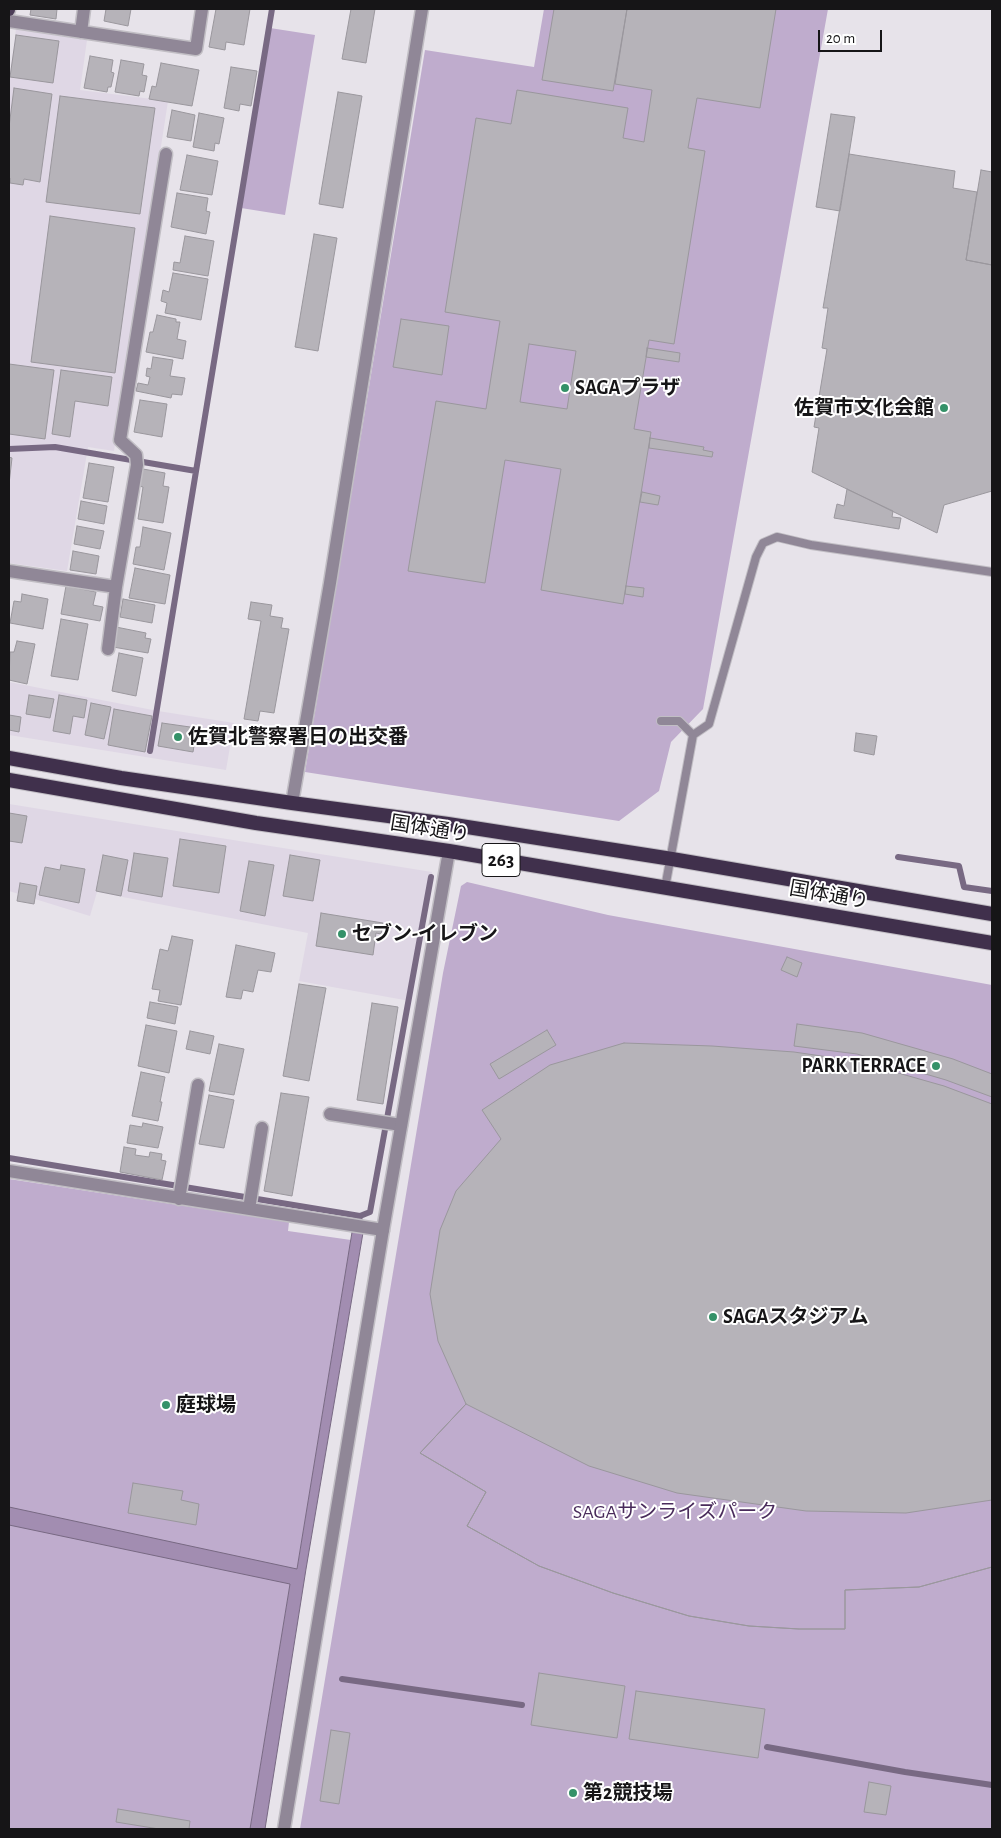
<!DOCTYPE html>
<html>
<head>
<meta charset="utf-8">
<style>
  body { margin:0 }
  #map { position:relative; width:1001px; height:1838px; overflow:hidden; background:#e7e3ea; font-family:"Alegreya Sans",sans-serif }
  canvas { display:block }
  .frame { position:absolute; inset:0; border:10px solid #161517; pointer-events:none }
  .scale { position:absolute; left:818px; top:30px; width:64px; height:22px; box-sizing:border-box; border:2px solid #161517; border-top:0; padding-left:6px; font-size:15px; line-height:18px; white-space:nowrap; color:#161517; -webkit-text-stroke:4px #fff; paint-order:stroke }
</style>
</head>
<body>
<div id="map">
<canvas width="1001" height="1838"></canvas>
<div class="frame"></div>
<div class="scale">20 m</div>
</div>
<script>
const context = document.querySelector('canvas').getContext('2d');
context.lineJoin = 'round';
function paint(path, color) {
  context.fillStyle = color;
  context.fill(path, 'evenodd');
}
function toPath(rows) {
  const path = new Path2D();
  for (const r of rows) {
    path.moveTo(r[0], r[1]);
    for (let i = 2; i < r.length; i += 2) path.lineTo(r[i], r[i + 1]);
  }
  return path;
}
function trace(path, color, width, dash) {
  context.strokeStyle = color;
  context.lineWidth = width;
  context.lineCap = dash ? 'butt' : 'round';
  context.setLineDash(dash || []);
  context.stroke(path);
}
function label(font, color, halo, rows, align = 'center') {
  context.font = font + ' "Alegreya Sans","Noto Sans JP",sans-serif';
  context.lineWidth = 4;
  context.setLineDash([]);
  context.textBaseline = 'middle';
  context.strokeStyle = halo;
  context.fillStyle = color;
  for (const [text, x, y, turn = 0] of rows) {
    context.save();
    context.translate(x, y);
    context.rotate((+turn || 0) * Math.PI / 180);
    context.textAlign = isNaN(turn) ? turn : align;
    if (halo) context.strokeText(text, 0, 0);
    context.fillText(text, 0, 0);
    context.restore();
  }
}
const built = toPath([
  [16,29,87,40,80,90,168,101,114,451,88,447,67,571,9,563,9,82],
  [9,682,158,711,234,723,226,770,9,735],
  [9,804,432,872,410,1001,299,981,308,933,97,892,90,916,9,891]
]);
const green = toPath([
  [544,9,828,9,703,709,671,742,659,791,619,821,305,772,425,50,534,67],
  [270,28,315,35,285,215,241,208],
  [467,882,608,915,992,985,992,1829,300,1829,443,973,461,886],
  [9,1179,289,1222,288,1231,351,1240,297,1569,290,1584,250,1829,9,1829]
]);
const water = toPath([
  [354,1220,365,1221,306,1569,265,1829,250,1829,290,1584,9,1525,9,1507,297,1569,354,1220]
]);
const stream = toPath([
  [9,449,55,447,196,471],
  [150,751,272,9],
  [898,857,959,866,964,887,992,891],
  [9,1158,360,1216,358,1226],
  [360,1216,370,1212,431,877],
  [342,1679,522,1705],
  [767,1747,905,1772,992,1785]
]);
const building = toPath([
  [31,9,57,9,56,19,30,15,31,9],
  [106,9,131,9,128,26,104,21,106,9],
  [216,9,250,9,244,45,226,42,225,50,209,47,216,9],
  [351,9,375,9,366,63,342,59,351,9],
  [554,9,627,9,613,91,542,80,554,9],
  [627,9,776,9,760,108,697,98,688,148,705,151,674,344,649,340,634,429,651,432,623,604,541,590,561,469,505,460,485,583,408,571,436,401,486,409,500,321,445,312,476,118,511,124,517,90,628,108,623,138,644,142,652,90,615,84,627,9],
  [529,344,576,351,567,409,520,402,529,344],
  [16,35,59,41,53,83,10,77,16,35],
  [90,56,113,60,111,72,114,73,111,87,108,87,107,92,84,88,90,56],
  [121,60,144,64,142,75,147,76,144,92,140,91,139,96,115,92,121,60],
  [161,63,199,70,192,106,149,99,152,86,156,87,161,63],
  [231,67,257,71,251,106,240,104,239,111,224,108,231,67],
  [14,88,52,94,40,182,24,179,23,185,10,183,10,178,9,177,9,127,14,88],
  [338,92,362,96,343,208,319,204,338,92],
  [60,96,155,108,140,214,46,202,60,96],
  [172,110,195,115,191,141,167,137,172,110],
  [199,113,224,118,219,144,215,143,214,151,193,147,199,113],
  [831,114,855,117,840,211,816,207,831,114],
  [849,154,955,171,953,188,977,192,966,260,992,265,992,491,944,505,937,533,812,472,819,428,814,427,827,349,822,348,828,308,823,308,849,154],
  [187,155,218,161,212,195,180,190,187,155],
  [981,170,992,172,992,265,966,260,981,170],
  [177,193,208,198,206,211,210,212,206,234,171,227,177,193],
  [50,216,135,228,115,373,31,362,50,216],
  [314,234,337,238,318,351,295,347,314,234],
  [185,236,214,241,208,276,173,270,174,262,180,263,185,236],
  [173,273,208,279,201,320,165,313,167,303,161,301,163,290,169,292,173,273],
  [157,315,176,319,176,322,180,322,177,339,186,341,183,359,146,352,150,332,153,332,157,315],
  [401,319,449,326,442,375,393,367,401,319],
  [647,348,680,353,679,362,646,357,647,348],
  [153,357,173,360,170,376,185,378,182,395,172,394,171,398,136,391,138,383,148,385,150,377,146,376,147,368,151,369,153,357],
  [9,364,54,370,45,439,9,434,9,364],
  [61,370,112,377,108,406,75,401,70,437,52,434,61,370],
  [140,400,167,404,162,437,134,432,140,400],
  [650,438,704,447,703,450,713,452,712,457,649,448,650,438],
  [9,457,12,458,9,484,9,457],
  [89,463,114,467,108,502,83,498,89,463],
  [143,469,165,473,163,486,169,487,163,523,138,519,143,487,139,486,143,469],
  [847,489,893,511,892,517,901,518,899,529,834,518,837,504,844,506,847,489],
  [642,492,660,496,658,505,640,502,642,492],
  [81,501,107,506,104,524,78,519,81,501],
  [77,526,104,531,100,549,74,544,77,526],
  [143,527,171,533,164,570,133,564,136,547,140,547,143,527],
  [73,551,99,556,96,574,70,570,73,551],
  [135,568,170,575,165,604,129,598,135,568],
  [66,586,96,592,93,605,103,607,100,621,61,614,66,586],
  [626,586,644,588,643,597,625,594,626,586],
  [22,594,48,599,43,629,10,623,14,601,21,602,22,594],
  [123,599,155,605,152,623,120,617,123,599],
  [251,602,272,605,270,616,283,618,281,628,289,629,274,713,260,711,258,721,244,719,261,621,248,619,251,602],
  [61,619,88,624,78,680,51,676,61,619],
  [116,627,146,633,145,638,151,639,148,653,113,647,116,627],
  [17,641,35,644,27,684,9,680,10,652,14,652,17,641],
  [119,653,143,658,136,696,112,691,119,653],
  [29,695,54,699,50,718,26,714,29,695],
  [59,695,87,700,84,718,73,716,70,734,53,731,59,695],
  [91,703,111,707,104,739,85,735,91,703],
  [114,709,152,716,145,752,108,745,114,709],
  [9,715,21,717,19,732,9,730,9,715],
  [162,723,197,728,193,752,158,746,162,723],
  [856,733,877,736,874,755,854,751,856,733],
  [9,813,27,816,22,843,9,841,9,813],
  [180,839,226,846,219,893,173,886,180,839],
  [134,853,168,858,162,897,128,891,134,853],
  [103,855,128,860,121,896,96,891,103,855],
  [290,855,320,860,313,901,283,896,290,855],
  [249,861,274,865,265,916,240,911,249,861],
  [61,865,85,869,79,903,39,895,45,867,60,870,61,865],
  [20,883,37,886,34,904,17,901,20,883],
  [321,913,383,923,381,934,376,933,373,955,316,946,321,913],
  [172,936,193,940,181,1005,158,1001,160,990,152,989,160,949,168,951,172,936],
  [236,945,275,953,271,972,258,970,253,992,243,990,241,999,226,997,236,945],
  [787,957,802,963,797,977,781,970,787,957],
  [299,984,326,988,309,1081,283,1076,299,984],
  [150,1002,178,1007,175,1024,147,1018,150,1002],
  [372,1003,398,1007,383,1104,357,1100,372,1003],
  [797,1024,862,1033,953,1059,992,1074,992,1097,946,1080,857,1054,794,1046,797,1024],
  [146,1025,177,1031,169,1073,138,1066,146,1025],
  [547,1030,556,1045,499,1079,490,1064,547,1030],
  [190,1031,214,1036,210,1054,186,1049,190,1031],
  [624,1043,712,1046,794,1052,856,1061,944,1086,992,1104,992,1567,919,1587,845,1590,845,1629,799,1629,749,1626,689,1616,613,1593,539,1566,467,1526,486,1492,420,1453,466,1404,438,1341,430,1294,440,1230,456,1191,501,1139,482,1110,550,1065,624,1043],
  [219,1044,244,1049,234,1095,209,1091,219,1044],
  [141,1072,165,1077,160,1102,162,1102,158,1121,132,1116,141,1072],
  [281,1093,309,1097,292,1196,264,1191,281,1093],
  [209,1095,234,1100,224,1148,199,1144,209,1095],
  [143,1123,163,1127,158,1148,127,1143,130,1125,142,1127,143,1123],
  [124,1147,136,1149,135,1155,149,1157,150,1152,162,1154,161,1160,166,1161,162,1180,120,1172,124,1147],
  [466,1404,589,1466,677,1493,806,1511,906,1513,992,1500,992,1567,919,1587,845,1590,845,1629,799,1629,749,1626,689,1616,613,1593,539,1566,467,1526,486,1492,420,1453,466,1404],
  [133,1483,183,1491,181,1500,199,1504,196,1525,128,1513,133,1483],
  [539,1673,625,1686,617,1738,531,1725,539,1673],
  [636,1691,765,1709,758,1758,629,1739,636,1691],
  [331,1730,350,1733,339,1804,320,1801,331,1730],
  [869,1782,891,1786,886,1815,864,1812,869,1782],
  [118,1809,190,1821,189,1829,159,1829,116,1822,118,1809]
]);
const service = toPath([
  [661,721,679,721,693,735],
  [665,888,693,735,709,724,756,557,763,543,777,537,811,545,992,572]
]);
const minor = toPath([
  [9,21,196,49,202,9],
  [81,32,84,9],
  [9,571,116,587,137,465,136,455,120,440,166,154],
  [108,649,116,587],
  [292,803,330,583,422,9],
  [330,1114,401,1125],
  [9,1171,383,1230],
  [179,1199,198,1085],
  [249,1209,262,1128]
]);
const tertiary = toPath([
  [284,1829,383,1230,449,851]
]);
const primary = toPath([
  [9,10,9,9]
]);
const trunk = toPath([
  [9,758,121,778,292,803,448,824,672,859,992,914],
  [9,780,256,823,449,851,992,943]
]);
const markers = [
  [565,388,5,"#349168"],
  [944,408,5,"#349168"],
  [178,737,5,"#349168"],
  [342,934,5,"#349168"],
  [936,1066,5,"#349168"],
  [713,1317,5,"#349168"],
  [166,1405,5,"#349168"],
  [573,1793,5,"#349168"]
];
const shields = [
  [501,860,38]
];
const shieldNames = [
  ["263",501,860]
];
const poiNames = [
  ["SAGAプラザ",575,388],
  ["佐賀市文化会館",934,408,"right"],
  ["佐賀北警察署日の出交番",188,737],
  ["セブン-イレブン",352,934],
  ["PARK TERRACE",926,1066,"right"],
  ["SAGAスタジアム",723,1317],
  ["庭球場",176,1405],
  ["第2競技場",583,1793]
];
const streetNames = [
  ["国体通り",430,829,9],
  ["国体通り",829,895,10]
];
const parkNames = [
  ["SAGAサンライズパーク",675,1512]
];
paint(built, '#dfd7e5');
paint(green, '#bfaccd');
paint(water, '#a28db1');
trace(water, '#786983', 1);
trace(stream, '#786983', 6);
paint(building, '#b6b3b9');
trace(building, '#9a979d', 1);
trace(service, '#c1bec4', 10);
trace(minor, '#c1bec4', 15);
trace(tertiary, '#c1bec4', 15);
trace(primary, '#c1bec4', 15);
trace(trunk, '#c1bec4', 16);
trace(service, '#908797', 8);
trace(minor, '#908797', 12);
trace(tertiary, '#908797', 12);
trace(primary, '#4c3d58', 12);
trace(trunk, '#40304c', 14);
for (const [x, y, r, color] of markers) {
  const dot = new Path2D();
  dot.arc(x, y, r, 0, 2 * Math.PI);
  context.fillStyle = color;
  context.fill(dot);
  trace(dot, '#fff', 2);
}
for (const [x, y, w] of shields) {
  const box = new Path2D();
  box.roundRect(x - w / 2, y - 16.5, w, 33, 4);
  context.fillStyle = '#fff';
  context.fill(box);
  trace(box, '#161517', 1);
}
label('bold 19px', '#161517', null, shieldNames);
label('bold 20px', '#161517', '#fff', poiNames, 'left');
label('20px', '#161517', '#fff', streetNames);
label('20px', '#492b5b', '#fff', parkNames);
</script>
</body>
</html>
